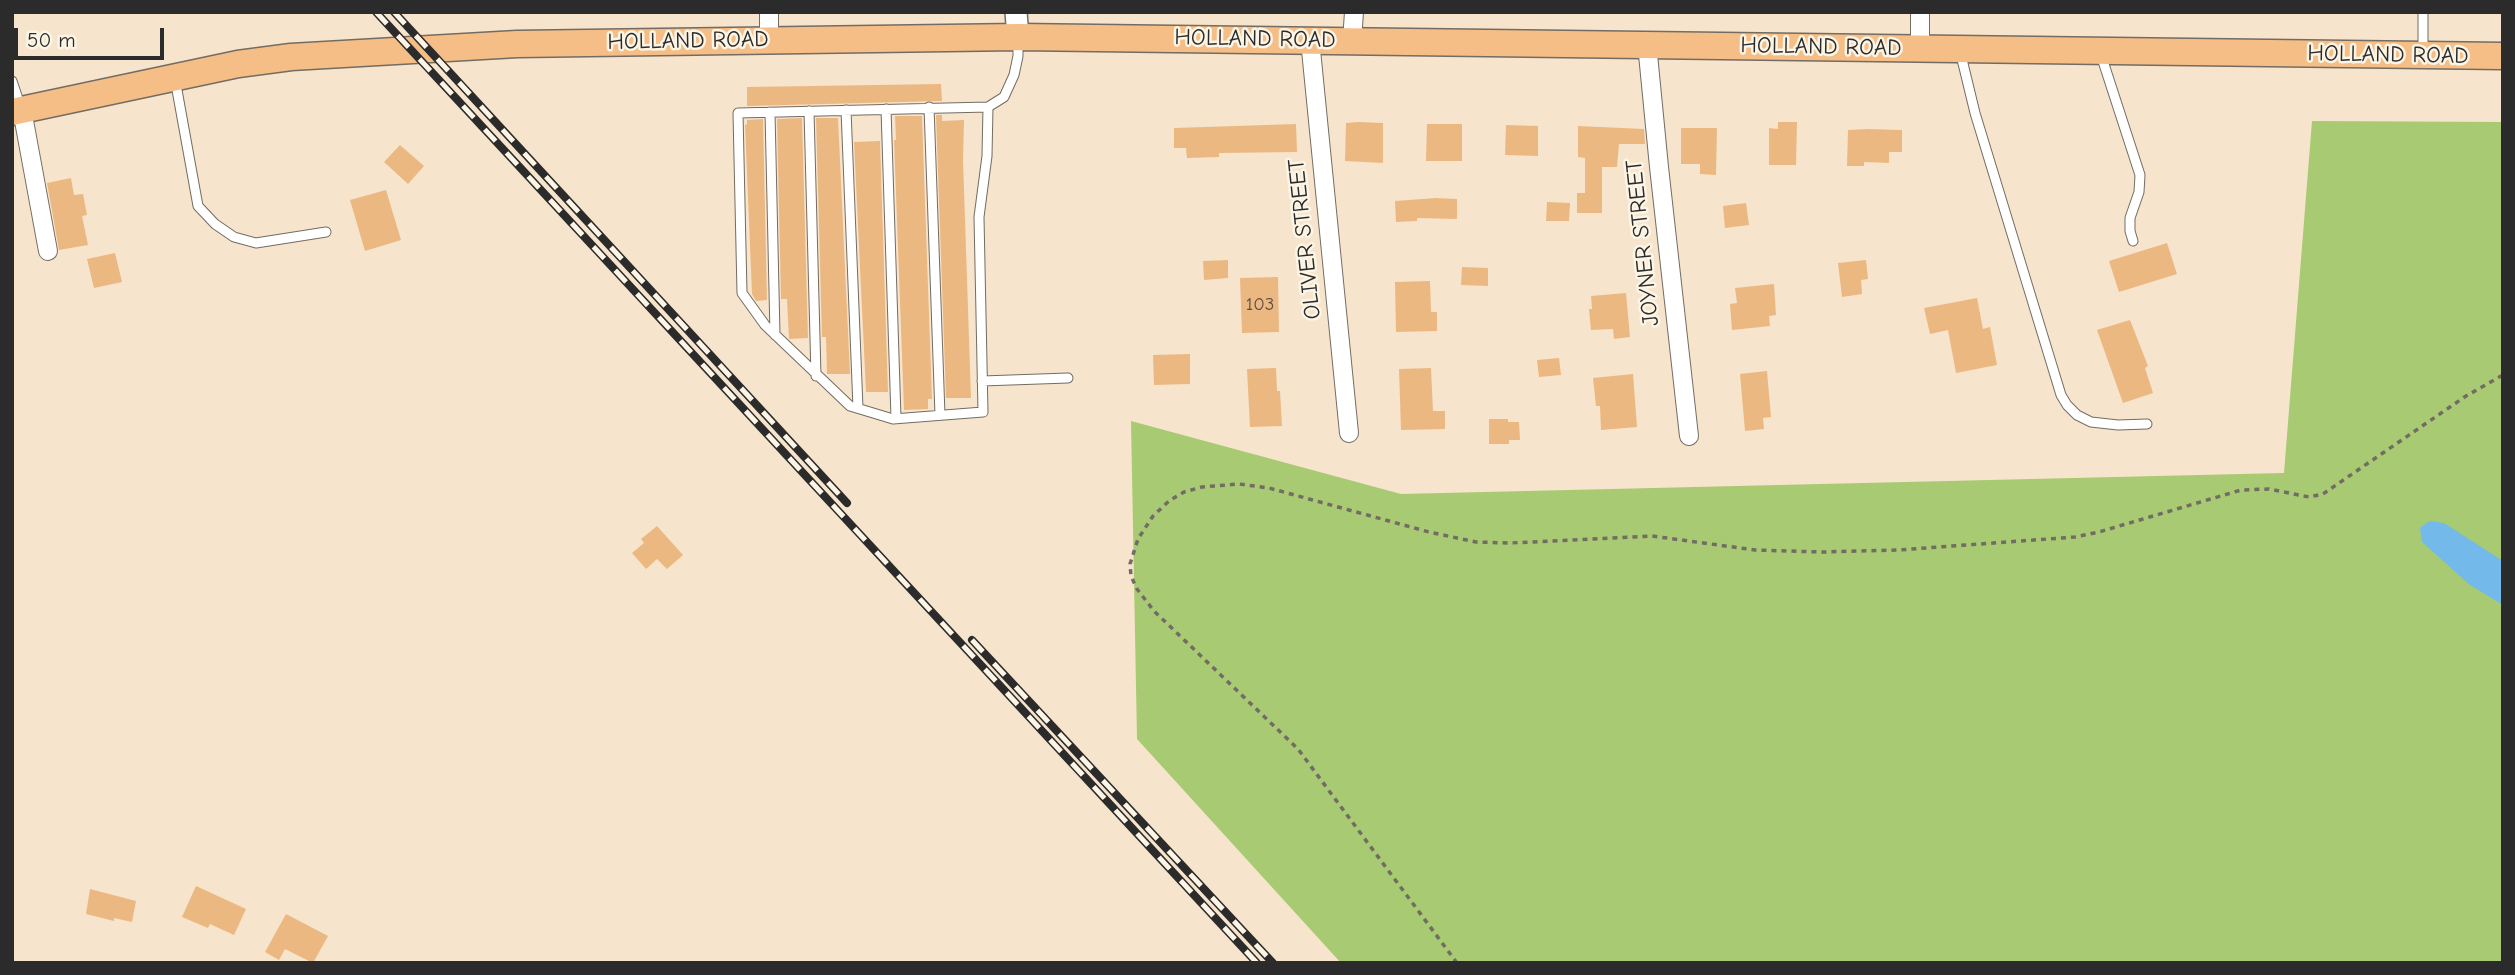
<!DOCTYPE html>
<html>
<head>
<meta charset="utf-8">
<style>
  body { margin:0 }
  #map { position:relative; width:2515px; height:975px; overflow:hidden; background:#f7e4cc; font-family:"Comic Neue",sans-serif }
  canvas { display:block }
  .frame { position:absolute; inset:0; border:14px solid #2b2b2b; pointer-events:none }
  .scale { position:absolute; left:14px; top:28px; width:150px; height:32px; box-sizing:border-box; border:4px solid #2b2b2b; border-top:0; padding-left:9px; font-size:21px; line-height:24px; white-space:nowrap; color:#2b2b2b; -webkit-text-stroke:5px #fcf5e5; paint-order:stroke }
</style>
</head>
<body>
<div id="map">
<canvas width="2515" height="975"></canvas>
<div class="frame"></div>
<div class="scale">50 m</div>
</div>
<script>
const context = document.querySelector('canvas').getContext('2d');
context.lineJoin = 'round';
function paint(path, color) {
  context.fillStyle = color;
  context.fill(path, 'evenodd');
}
function toPath(rows) {
  const path = new Path2D();
  for (const r of rows) {
    path.moveTo(r[0], r[1]);
    for (let i = 2; i < r.length; i += 2) path.lineTo(r[i], r[i + 1]);
  }
  return path;
}
function trace(path, color, width, dash) {
  context.strokeStyle = color;
  context.lineWidth = width;
  context.lineCap = dash ? 'butt' : 'round';
  context.setLineDash(dash || []);
  context.stroke(path);
}
function label(font, color, halo, rows, align = 'center') {
  context.font = font + ' "Comic Neue",sans-serif';
  context.lineWidth = 5;
  context.setLineDash([]);
  context.textBaseline = 'middle';
  context.strokeStyle = halo;
  context.fillStyle = color;
  for (const [text, x, y, turn = 0] of rows) {
    context.save();
    context.translate(x, y);
    context.rotate((+turn || 0) * Math.PI / 180);
    context.textAlign = isNaN(turn) ? turn : align;
    if (halo) context.strokeText(text, 0, 0);
    context.fillText(text, 0, 0);
    context.restore();
  }
}
const green = toPath([
  [2312,121,2503,122,2503,963,1341,963,1137,739,1131,421,1401,494,2284,473]
]);
const water = toPath([
  [2429,521,2444,523,2503,561,2503,605,2470,585,2422,542,2420,528]
]);
const building = toPath([
  [941,84,942,101,747,106,747,87],
  [936,115,942,115,942,121,964,120,963,160,971,398,946,398],
  [895,116,922,116,932,399,928,399,928,409,904,410,894,140,896,140],
  [802,118,808,338,789,339,787,299,781,299,777,119],
  [816,118,838,118,850,374,827,374,826,337,822,337],
  [763,119,767,300,756,301,752,294,745,125,747,124,747,120],
  [1359,122,1383,123,1383,163,1345,161,1346,123],
  [1778,122,1797,122,1796,165,1769,165,1769,128,1778,129],
  [1296,124,1297,152,1219,153,1219,157,1187,158,1186,148,1174,148,1174,128],
  [1427,124,1462,124,1462,161,1426,161],
  [1506,125,1538,126,1538,156,1505,155],
  [1578,126,1644,129,1645,144,1619,144,1617,167,1602,167,1602,213,1577,213,1577,193,1585,193,1585,158,1578,157],
  [1681,128,1717,128,1716,175,1700,174,1700,164,1681,164],
  [1868,129,1902,130,1902,152,1889,152,1889,163,1864,162,1864,166,1847,166,1848,130],
  [880,141,888,392,866,392,854,142],
  [400,145,424,166,408,184,384,162],
  [71,178,74,195,83,194,87,215,82,216,88,245,59,250,47,183],
  [386,190,401,240,365,251,350,200],
  [1436,198,1457,199,1457,219,1417,218,1417,221,1396,222,1395,201],
  [1547,202,1570,203,1569,221,1546,221],
  [1746,203,1749,225,1725,228,1723,206],
  [2167,243,2177,274,2119,292,2109,261],
  [115,253,122,282,94,288,87,259],
  [1228,260,1228,278,1204,280,1203,261],
  [1866,260,1868,279,1861,280,1862,294,1842,297,1838,263],
  [1462,267,1488,268,1488,286,1461,285],
  [1278,277,1279,332,1242,333,1240,278],
  [1430,281,1431,312,1437,312,1437,331,1396,332,1395,282],
  [1774,284,1776,315,1769,316,1770,326,1732,330,1730,304,1737,303,1735,288],
  [1626,293,1630,337,1614,339,1613,329,1591,330,1589,309,1592,309,1591,296],
  [1977,298,1983,329,1990,327,1997,365,1956,373,1948,330,1930,334,1924,308],
  [2130,320,2148,366,2145,368,2153,393,2123,403,2097,330],
  [1190,354,1190,384,1154,385,1153,355],
  [1559,358,1561,375,1539,377,1537,360],
  [1276,368,1277,391,1280,391,1282,426,1250,427,1247,369],
  [1431,368,1433,411,1445,411,1445,429,1401,430,1399,369],
  [1767,371,1771,417,1763,418,1764,429,1745,431,1740,374],
  [1633,374,1637,427,1601,430,1600,406,1596,406,1593,378],
  [1489,419,1508,419,1508,422,1519,422,1520,440,1509,440,1509,444,1489,444],
  [657,526,683,555,667,569,657,559,646,569,632,553,644,543,641,539],
  [196,886,246,909,234,935,210,924,208,928,182,917],
  [90,889,136,901,132,922,114,918,114,921,86,914],
  [286,914,328,936,313,963,285,949,279,960,265,952]
]);
const path = toPath([
  [1457,963,1298,749,1154,611,1137,589,1131,576,1130,564,1138,539,1153,516,1169,501,1184,492,1202,487,1239,484,1269,488,1429,532,1476,542,1510,543,1652,536,1755,550,1822,552,1898,550,2075,537,2099,532,2241,490,2269,489,2309,497,2323,494,2466,396,2503,375]
]);
const service = toPath([
  [2423,12,2423,53],
  [1960,51,1975,113,2061,395,2067,405,2077,415,2091,422,2118,425,2147,424],
  [2101,55,2140,175,2139,192,2130,218,2130,231,2133,241],
  [175,79,198,206,215,224,234,237,256,243,326,232],
  [12,81,21,108],
  [929,107,940,415],
  [988,107,987,156,979,217,983,412,893,419,850,406,765,325,742,293,738,113,988,107,1004,97,1014,75,1018,56,1018,38],
  [886,109,896,418],
  [846,110,858,408],
  [809,111,816,376],
  [770,112,775,335],
  [982,381,1068,378]
]);
const minor = toPath([
  [769,12,769,39],
  [1310,40,1349,433],
  [1352,41,1354,12],
  [1647,44,1659,167,1689,436],
  [1920,49,1920,12],
  [22,110,48,251]
]);
const tertiary = toPath([
  [1016,12,1018,37]
]);
const primary = toPath([
  [12,112,238,64,291,57,517,44,1018,37,2503,56]
]);
const rail = toPath([
  [376,12,1257,963],
  [394,12,847,503],
  [972,640,1273,963]
]);
const numberNames = [
  ["103",1260,305]
];
const streetNames = [
  ["HOLLAND ROAD",1255,39,1],
  ["HOLLAND ROAD",688,41,-1],
  ["HOLLAND ROAD",1821,47,1],
  ["HOLLAND ROAD",2388,55,1],
  ["OLIVER STREET",1305,239,-96],
  ["JOYNER STREET",1643,243,-96]
];
paint(green, '#a8ca73');
paint(water, '#73b9ea');
paint(building, '#ecb881');
trace(service, '#726c63', 11);
trace(minor, '#726c63', 20);
trace(tertiary, '#726c63', 24);
trace(primary, '#726c63', 29);
trace(path, '#726c63', 3.5, [5, 5]);
trace(service, '#fff', 9);
trace(minor, '#fff', 18);
trace(tertiary, '#fff', 21);
trace(primary, '#f6be87', 26);
trace(rail, '#2b2b2b', 8);
trace(rail, '#fcf5e5', 5, [16]);
label('19px', '#5b4e40', null, numberNames);
label('23px', '#2b2b2b', '#fcf5e5', streetNames);
</script>
</body>
</html>
